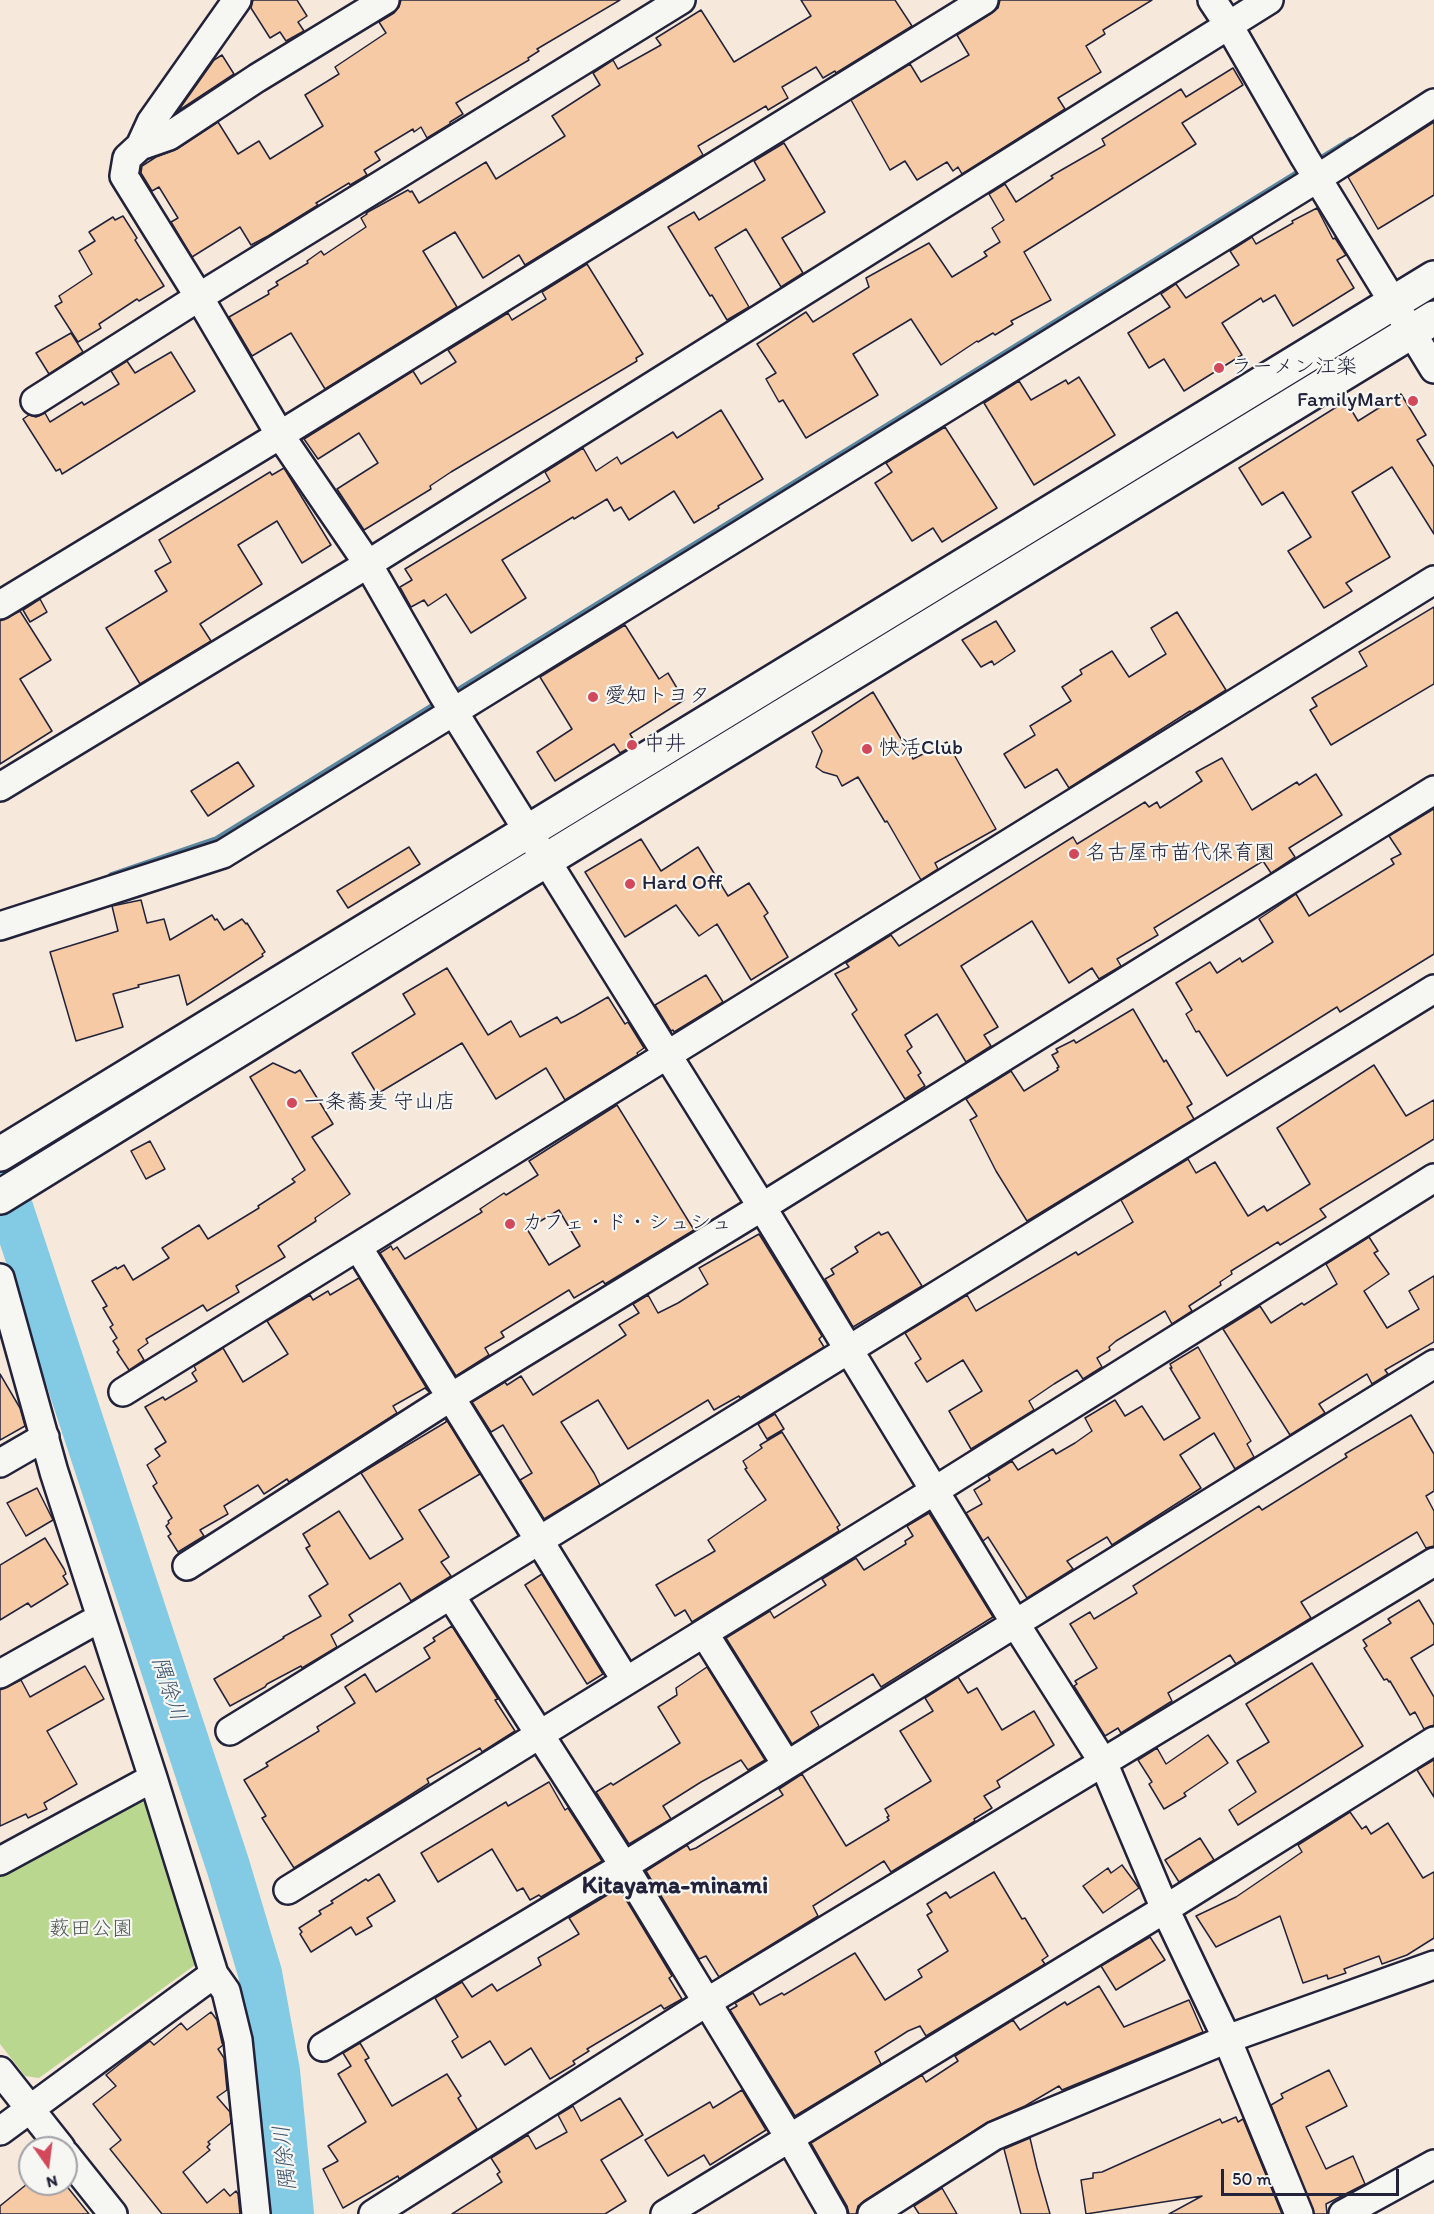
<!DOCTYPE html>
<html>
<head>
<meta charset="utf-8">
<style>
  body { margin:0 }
  #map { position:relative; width:1434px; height:2214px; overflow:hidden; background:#f6e9db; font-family:Itim,sans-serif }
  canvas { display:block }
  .north { position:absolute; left:18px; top:2136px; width:60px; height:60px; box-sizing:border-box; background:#f6f6f2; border:2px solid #a1a1a9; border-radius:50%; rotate:166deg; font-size:16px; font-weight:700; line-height:24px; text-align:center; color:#22223b }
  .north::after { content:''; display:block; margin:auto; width:21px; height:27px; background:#d1495b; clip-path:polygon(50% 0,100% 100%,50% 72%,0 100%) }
  .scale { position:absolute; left:1221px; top:2169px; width:178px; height:27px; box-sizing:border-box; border:3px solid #22223b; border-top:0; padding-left:8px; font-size:18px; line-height:21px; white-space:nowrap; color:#22223b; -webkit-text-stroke:4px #f6f6f2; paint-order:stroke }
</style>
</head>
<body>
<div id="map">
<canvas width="1434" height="2214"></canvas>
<div class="north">N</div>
<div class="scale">50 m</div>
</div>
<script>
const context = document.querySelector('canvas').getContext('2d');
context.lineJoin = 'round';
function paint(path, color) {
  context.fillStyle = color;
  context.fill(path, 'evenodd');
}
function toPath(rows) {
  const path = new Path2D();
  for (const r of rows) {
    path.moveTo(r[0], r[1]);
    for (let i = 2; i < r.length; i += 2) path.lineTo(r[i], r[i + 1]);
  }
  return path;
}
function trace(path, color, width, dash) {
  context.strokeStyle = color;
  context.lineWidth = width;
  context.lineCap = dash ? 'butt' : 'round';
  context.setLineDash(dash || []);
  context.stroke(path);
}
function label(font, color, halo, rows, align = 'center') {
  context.font = font + ' Itim,"Klee One",sans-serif';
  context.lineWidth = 4.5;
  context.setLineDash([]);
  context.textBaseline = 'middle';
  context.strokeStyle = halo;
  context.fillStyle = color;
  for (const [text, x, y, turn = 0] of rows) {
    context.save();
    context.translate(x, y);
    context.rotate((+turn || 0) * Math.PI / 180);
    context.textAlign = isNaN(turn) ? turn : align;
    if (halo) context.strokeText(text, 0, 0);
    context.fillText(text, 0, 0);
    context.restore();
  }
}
const green = toPath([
  [137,1800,147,1804,195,1965,39,2078,25,2076,0,2044,0,1873]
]);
const stream = toPath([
  [112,876,217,840,1351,141]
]);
const river = toPath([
  [0,1174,228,1866,260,1973,278,2071,292,2214]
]);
const building = toPath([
  [253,0,297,0,307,16,298,22,304,31,286,41,280,32,270,38,251,8,253,0],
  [401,0,620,0,537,49,539,51,528,58,529,60,456,103,463,114,450,122,450,124,427,138,421,127,414,132,413,129,375,152,380,160,364,170,367,175,350,185,349,183,316,203,318,205,268,236,251,245,240,227,192,257,171,222,178,218,159,187,152,191,141,173,142,166,156,157,177,149,218,122,238,154,259,141,270,159,323,126,305,95,339,74,335,67,386,33,379,22,394,13,399,7,401,0],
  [801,0,895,0,912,26,836,73,835,71,823,78,816,67,782,87,788,98,768,110,766,106,698,146,703,155,525,265,519,255,483,278,455,232,423,251,457,307,325,389,291,333,252,356,229,317,269,294,268,291,278,285,276,282,308,263,307,261,321,251,324,255,366,227,361,218,367,214,366,213,408,190,410,192,412,191,419,203,486,162,496,179,565,136,552,116,600,85,593,73,613,60,618,69,661,45,656,38,701,10,734,62,811,16,801,0],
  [1000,0,1152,0,1103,30,1105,34,1086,46,1101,72,1058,98,1065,109,962,174,958,167,953,171,947,162,917,180,905,161,890,170,851,100,910,64,921,82,969,55,957,35,992,13,998,8,1000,0],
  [222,55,234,74,178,111,214,60,222,55],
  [1233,68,1243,85,1182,123,1196,144,1024,252,1051,300,1011,321,1013,324,995,335,993,333,978,342,977,341,941,365,911,319,853,354,878,395,806,438,783,400,779,402,766,379,776,373,757,344,806,312,813,322,869,287,866,278,929,243,952,277,987,256,984,252,1000,242,992,228,1004,220,989,194,1005,184,1016,202,1053,178,1051,176,1105,145,1102,139,1181,89,1186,97,1233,68],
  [1434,122,1434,195,1378,229,1348,177,1434,122],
  [784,143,825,212,782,238,803,273,781,287,746,229,715,248,749,307,727,320,712,295,710,296,668,227,694,212,699,220,765,180,754,161,784,143],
  [1317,208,1333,239,1335,238,1346,255,1337,260,1354,288,1293,326,1275,295,1263,302,1261,298,1222,323,1242,355,1184,391,1164,359,1149,368,1128,333,1170,307,1161,294,1176,284,1186,298,1239,265,1230,251,1252,237,1256,244,1293,223,1292,221,1317,208],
  [123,216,137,238,135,240,164,286,139,301,137,299,99,324,101,328,78,342,55,306,62,302,59,296,92,274,79,251,95,241,89,232,113,217,115,220,123,216],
  [587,264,643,354,636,358,637,361,451,472,430,486,431,489,364,530,337,489,378,463,359,433,318,459,304,439,413,371,421,384,456,362,448,350,508,313,512,320,546,299,542,292,587,264],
  [71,333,83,352,49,374,36,353,71,333],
  [171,352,195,391,62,474,60,469,56,471,23,419,29,415,36,417,45,413,50,422,82,402,84,405,119,384,111,371,127,361,135,373,171,352],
  [1079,377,1115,435,1034,485,984,403,1019,381,1031,400,1066,380,1068,384,1079,377],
  [1401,394,1426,435,1417,440,1434,467,1434,534,1392,467,1352,492,1390,557,1346,583,1352,591,1324,608,1288,551,1311,537,1283,492,1262,505,1239,468,1346,401,1358,421,1401,394],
  [721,410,763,479,718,506,719,508,694,523,674,491,629,520,621,507,614,511,607,499,574,519,573,517,502,560,526,598,471,633,446,594,428,606,424,600,411,607,400,587,412,580,405,569,550,481,545,472,583,448,596,471,617,457,621,464,673,432,677,438,721,410],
  [945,427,997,508,942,542,933,528,912,541,875,483,892,472,886,463,945,427],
  [284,468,331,545,302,563,277,521,238,545,262,584,200,624,211,641,140,684,106,628,167,591,155,571,171,562,159,540,270,472,272,475,284,468],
  [40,599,47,612,30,622,23,610,40,599],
  [1434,607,1434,684,1331,745,1310,710,1317,706,1312,698,1367,666,1359,652,1434,607],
  [20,611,51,660,20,679,52,731,0,764,0,621,20,611],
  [1177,612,1226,690,1191,712,1190,711,1069,788,1057,769,1025,788,1004,754,1035,735,1030,726,1071,701,1062,687,1082,674,1080,670,1112,651,1129,677,1166,654,1151,628,1177,612],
  [996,621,1015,651,994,665,992,661,981,667,962,640,996,621],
  [625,625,659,679,668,673,684,700,630,734,636,744,620,753,614,744,555,781,537,752,572,729,540,677,625,625],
  [873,692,913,759,947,742,996,829,935,863,938,869,921,880,887,821,885,822,858,777,842,786,837,776,823,772,816,767,822,751,812,732,873,692],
  [1222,758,1252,810,1297,782,1299,785,1316,774,1342,815,1289,848,1295,857,1271,873,1263,861,1154,928,1158,935,1117,959,1121,966,1099,979,1092,968,1069,983,1032,921,961,966,998,1027,984,1035,991,1046,966,1062,937,1014,905,1035,912,1047,907,1051,921,1073,918,1075,925,1086,905,1099,852,1014,857,1010,835,974,849,967,846,963,891,935,899,946,1073,837,1077,844,1145,802,1149,807,1157,802,1160,808,1202,781,1196,772,1222,758],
  [238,762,254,786,208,816,191,791,238,762],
  [1434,809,1434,954,1340,1012,1337,1007,1227,1076,1199,1031,1196,1032,1186,1014,1192,1010,1176,983,1210,962,1217,973,1240,958,1242,962,1273,942,1259,919,1296,894,1309,916,1394,864,1391,859,1401,854,1389,836,1434,809],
  [641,839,661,871,698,847,728,896,749,883,768,913,764,916,788,957,751,980,717,924,699,936,676,905,625,937,585,872,641,839],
  [409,847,420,864,348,908,337,891,409,847],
  [141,900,147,923,164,919,170,940,212,915,215,920,217,919,224,930,242,919,246,924,247,923,265,952,262,954,263,956,187,1005,179,975,138,985,139,987,113,994,123,1027,76,1041,50,952,118,931,112,906,141,900],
  [447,968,488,1035,511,1021,520,1037,557,1017,561,1023,575,1016,608,997,625,1024,628,1022,644,1048,637,1053,638,1055,565,1100,546,1068,496,1099,462,1043,377,1094,352,1053,415,1014,403,994,447,968],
  [706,975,723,1002,674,1032,673,1030,671,1031,655,1005,706,975],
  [1133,1009,1164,1062,1166,1060,1192,1104,1187,1107,1194,1119,1027,1221,996,1171,970,1120,977,1116,966,1099,1011,1071,1024,1091,1058,1070,1057,1068,1059,1067,1052,1055,1058,1052,1056,1049,1074,1040,1076,1043,1133,1009],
  [273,1063,295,1073,300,1070,333,1124,312,1137,350,1194,315,1218,316,1221,278,1246,285,1257,236,1286,239,1292,207,1311,203,1305,146,1339,148,1343,138,1350,144,1360,129,1370,117,1352,119,1350,113,1341,117,1338,110,1327,113,1325,103,1308,107,1306,92,1281,116,1267,117,1269,124,1265,133,1280,169,1258,162,1248,199,1225,208,1239,259,1208,258,1206,295,1182,292,1179,305,1170,250,1077,273,1063],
  [1374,1065,1406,1116,1434,1100,1434,1139,1320,1209,1326,1217,1280,1245,1278,1242,1231,1271,1232,1274,1220,1282,1221,1285,1189,1306,1192,1311,1172,1324,1165,1311,1116,1341,1109,1347,1110,1350,1097,1358,1102,1367,1083,1379,1077,1370,1054,1384,1029,1401,1034,1410,971,1449,949,1411,982,1391,963,1360,927,1382,915,1363,921,1359,905,1333,967,1295,976,1311,1076,1252,1078,1255,1133,1222,1121,1200,1188,1159,1196,1173,1215,1162,1248,1216,1264,1206,1267,1211,1310,1184,1277,1128,1374,1065],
  [617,1105,694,1230,605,1284,603,1281,574,1298,569,1290,501,1332,504,1337,485,1348,489,1355,456,1376,380,1253,391,1246,393,1250,397,1247,405,1259,482,1212,480,1209,504,1193,506,1195,538,1175,529,1161,617,1105],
  [559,1210,580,1246,549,1265,527,1229,559,1210],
  [150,1141,165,1169,146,1179,131,1151,150,1141],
  [879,1232,881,1235,888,1232,922,1286,853,1327,825,1279,834,1274,831,1269,858,1252,855,1247,879,1232],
  [759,1234,822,1336,819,1339,824,1347,740,1398,739,1396,714,1410,708,1400,628,1449,598,1400,561,1422,594,1473,600,1485,544,1519,520,1480,532,1473,503,1425,491,1432,472,1402,505,1382,507,1385,521,1376,533,1395,626,1335,619,1325,639,1313,633,1304,648,1295,658,1313,678,1303,708,1284,699,1268,759,1234],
  [1369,1237,1378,1251,1374,1253,1389,1274,1364,1291,1387,1328,1419,1309,1409,1291,1434,1276,1434,1342,1385,1370,1388,1374,1372,1384,1367,1374,1319,1404,1325,1413,1290,1435,1223,1329,1260,1306,1271,1323,1302,1303,1304,1305,1337,1284,1326,1264,1369,1237],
  [359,1278,429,1392,425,1388,393,1406,397,1413,289,1482,287,1479,264,1494,258,1485,224,1506,228,1514,200,1530,204,1536,178,1552,168,1536,171,1534,166,1526,169,1523,168,1521,172,1518,153,1486,157,1483,147,1465,160,1456,155,1449,166,1442,145,1407,163,1397,165,1400,197,1381,192,1373,196,1370,194,1366,223,1348,243,1382,288,1354,267,1321,310,1295,313,1300,328,1291,330,1295,359,1278],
  [1198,1347,1251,1441,1247,1444,1254,1457,1235,1469,1214,1433,1180,1455,1201,1488,1112,1545,1107,1537,1067,1561,1073,1569,1027,1598,988,1537,983,1541,966,1513,982,1504,974,1490,990,1480,988,1476,1012,1461,1018,1470,1053,1449,1056,1454,1075,1443,1092,1431,1085,1418,1115,1400,1125,1416,1142,1406,1164,1440,1200,1418,1170,1368,1172,1368,1170,1364,1198,1347],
  [0,1374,20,1408,25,1426,0,1440,0,1374],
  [775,1414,784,1429,767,1439,758,1424,775,1414],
  [1411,1415,1434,1454,1434,1491,1426,1496,1434,1511,1434,1546,1426,1548,1417,1532,1301,1602,1311,1618,1236,1664,1230,1655,1168,1693,1172,1701,1121,1733,1118,1728,1105,1736,1074,1686,1077,1684,1075,1681,1097,1668,1070,1624,1090,1612,1094,1619,1137,1593,1133,1586,1259,1506,1262,1510,1347,1457,1345,1454,1411,1415],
  [446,1419,480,1474,419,1510,449,1557,441,1562,451,1576,411,1601,400,1583,349,1615,353,1621,331,1635,337,1647,302,1668,301,1666,267,1684,265,1687,230,1706,214,1679,284,1638,283,1637,321,1616,309,1596,328,1584,306,1548,310,1546,303,1534,339,1511,370,1559,403,1539,361,1473,446,1422,446,1419],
  [782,1432,840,1525,837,1527,839,1531,692,1622,685,1610,675,1616,656,1585,715,1551,708,1540,766,1500,745,1469,747,1468,743,1461,762,1448,760,1445,782,1432],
  [37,1488,53,1520,26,1536,7,1503,37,1488],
  [929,1513,993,1617,881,1687,873,1674,811,1712,819,1726,792,1744,726,1638,770,1611,774,1618,826,1585,822,1579,856,1558,864,1570,906,1544,905,1541,913,1536,907,1526,929,1513],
  [45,1538,64,1569,66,1574,63,1576,68,1584,31,1607,28,1603,0,1620,0,1565,45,1538],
  [542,1574,603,1674,587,1684,525,1585,542,1574],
  [1419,1600,1434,1625,1434,1644,1411,1658,1434,1697,1434,1725,1424,1729,1415,1712,1410,1715,1390,1681,1389,1682,1387,1679,1384,1680,1364,1648,1367,1646,1363,1640,1391,1623,1388,1619,1419,1600],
  [452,1626,498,1699,495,1700,515,1731,482,1752,480,1748,427,1779,429,1783,401,1801,294,1868,262,1818,266,1816,244,1780,268,1766,266,1763,319,1731,317,1727,355,1703,345,1687,365,1674,376,1692,430,1658,424,1648,435,1641,433,1638,452,1626],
  [1312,1663,1363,1746,1238,1825,1229,1810,1256,1792,1237,1761,1269,1742,1246,1704,1312,1663],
  [85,1666,104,1699,47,1731,77,1784,44,1803,47,1809,28,1818,26,1814,0,1826,0,1690,21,1680,30,1697,85,1666],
  [707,1667,765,1760,748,1770,741,1760,701,1782,663,1806,671,1819,629,1844,596,1792,611,1783,613,1785,680,1743,658,1707,677,1695,676,1688,707,1667],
  [958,1677,968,1693,977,1688,1002,1730,1034,1711,1054,1745,997,1781,1000,1787,984,1796,992,1808,974,1819,975,1821,891,1872,884,1861,813,1906,818,1916,719,1977,706,1956,699,1959,646,1871,687,1845,690,1850,696,1848,783,1795,779,1789,802,1774,846,1846,889,1820,887,1817,889,1816,885,1809,931,1781,900,1731,933,1711,925,1698,958,1677],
  [1208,1735,1228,1763,1184,1793,1186,1796,1164,1809,1149,1784,1152,1782,1138,1760,1157,1748,1166,1764,1208,1735],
  [1434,1760,1434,1797,1417,1770,1434,1760],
  [549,1782,565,1810,568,1808,602,1861,541,1897,539,1895,530,1900,523,1888,517,1891,492,1849,438,1882,421,1853,506,1802,508,1806,549,1782],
  [1350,1812,1362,1829,1366,1826,1371,1834,1388,1823,1423,1878,1434,1872,1434,1938,1407,1955,1382,1964,1379,1956,1344,1969,1346,1973,1328,1979,1327,1975,1303,1983,1280,1916,1216,1947,1196,1916,1236,1897,1302,1852,1298,1845,1350,1812],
  [1200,1838,1214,1860,1179,1882,1165,1860,1200,1838],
  [1122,1865,1139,1888,1103,1913,1083,1886,1108,1868,1111,1873,1122,1865],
  [994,1872,1022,1919,1025,1918,1048,1956,1042,1960,1045,1964,926,2036,920,2026,908,2031,875,2052,881,2064,795,2116,730,2010,737,2006,735,2003,753,1993,760,2005,782,1993,784,1995,855,1953,885,2000,922,1977,918,1970,948,1951,927,1915,932,1912,927,1904,946,1892,950,1898,994,1872],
  [379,1874,395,1901,367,1918,372,1926,356,1935,351,1927,311,1952,300,1934,302,1932,299,1928,321,1914,319,1911,333,1903,331,1901,366,1879,368,1881,379,1874],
  [619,1888,672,1976,669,1978,682,1999,664,2009,661,2005,587,2049,589,2051,573,2061,575,2064,550,2079,531,2048,505,2065,490,2041,462,2058,452,2041,458,2037,435,1998,462,1982,472,1997,492,1984,497,1991,541,1965,538,1958,579,1934,569,1918,619,1888],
  [1150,1937,1165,1960,1116,1990,1101,1966,1150,1937],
  [1099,1986,1124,2027,1189,2000,1203,2032,1062,2090,1059,2086,1025,2106,988,2122,864,2201,858,2206,856,2214,849,2214,847,2206,811,2143,922,2075,926,2082,958,2061,955,2056,1013,2020,1020,2030,1065,2002,1067,2005,1099,1986],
  [211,2012,217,2020,222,2043,223,2045,218,2049,224,2058,227,2090,217,2097,230,2112,231,2123,208,2142,210,2144,207,2147,210,2150,183,2172,207,2203,224,2189,230,2196,236,2191,238,2194,240,2214,162,2214,110,2149,121,2140,93,2104,116,2086,106,2075,121,2063,150,2041,154,2045,181,2023,187,2030,211,2012],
  [360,2043,369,2058,365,2060,392,2106,447,2074,461,2096,458,2098,477,2129,399,2179,398,2176,343,2208,323,2169,338,2161,328,2146,366,2122,338,2074,351,2066,343,2053,360,2043],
  [1329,2070,1347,2106,1306,2127,1326,2169,1353,2156,1365,2184,1326,2204,1327,2214,1314,2214,1271,2105,1283,2098,1281,2094,1329,2070],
  [742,2090,766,2130,710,2165,704,2155,668,2176,645,2140,710,2102,713,2108,742,2090],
  [620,2098,643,2135,601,2160,626,2201,605,2214,452,2214,502,2182,497,2174,500,2172,491,2158,528,2135,536,2149,567,2132,558,2115,573,2106,581,2121,620,2098],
  [1236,2117,1238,2122,1243,2119,1282,2214,1169,2214,1202,2196,1086,2214,1081,2180,1093,2178,1093,2173,1102,2172,1220,2119,1222,2123,1236,2117],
  [1030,2138,1037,2168,1050,2214,1021,2214,1004,2149,1030,2138],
  [27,2184,65,2184,89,2214,0,2214,0,2206,27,2184],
  [942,2188,957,2214,919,2214,914,2206,942,2188]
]);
const minor = toPath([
  [237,0,151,122,140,146,127,158,124,176,199,297,280,435,368,564,442,693,762,1207,1015,1623,1103,1762,1165,1909,1227,2039,1299,2214],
  [1212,0,1228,24,1305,158,1434,369],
  [140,146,169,136,257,78,385,0],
  [35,401,199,297,681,0],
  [0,605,280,435,984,0],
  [0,787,368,564,1269,0],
  [0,926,223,854,1318,178,1434,103],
  [358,1247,626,1681],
  [0,1278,54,1472,153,1778,214,1974,0,2131],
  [123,1392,1434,580],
  [0,1463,45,1437],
  [187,1566,451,1397,762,1207,1434,790],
  [451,1596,624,1866,789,2137,833,2214],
  [704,1633,786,1764],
  [0,1674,100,1618],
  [230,1731,1434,989],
  [0,1861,153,1778],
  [288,1890,934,1491,1434,1178],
  [214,1974,226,1991,238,2040,256,2214],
  [323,2047,624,1866,1434,1364],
  [0,2071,61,2148],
  [66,2155,113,2214],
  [373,2214,707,2002,1434,1562],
  [665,2214,1165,1909,1434,1741],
  [872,2214,994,2136,1227,2039,1434,1965],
  [1343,2214,1434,2164]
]);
const tertiary = toPath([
  [0,1154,1434,278],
  [0,1197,520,876,1434,318]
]);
const markers = [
  [1219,368,6,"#d1495b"],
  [1413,401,6,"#d1495b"],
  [593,697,6,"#d1495b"],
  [632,745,6,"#d1495b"],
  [867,749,6,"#d1495b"],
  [1074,854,6,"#d1495b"],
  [630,884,6,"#d1495b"],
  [292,1103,6,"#d1495b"],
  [510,1224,6,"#d1495b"]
];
const poiNames = [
  ["ラーメン江楽",1231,368],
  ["FamilyMart",1401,401,"right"],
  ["愛知トヨタ",605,697],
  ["中井",644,745],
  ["快活Club",879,749],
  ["名古屋市苗代保育園",1086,854],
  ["Hard Off",642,884],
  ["一条蕎麦 守山店",304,1103],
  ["カフェ・ド・シュシュ",522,1224]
];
const parkNames = [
  ["薮田公園",91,1930]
];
const waterNames = [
  ["隅除川",168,1689,72],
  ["隅除川",286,2158,-96]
];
const quarterNames = [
  ["Kitayama-minami",675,1887]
];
paint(green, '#bad78f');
trace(stream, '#5c87a0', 8);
trace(river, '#83cbe4', 44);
paint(building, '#f6caa5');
trace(building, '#22223b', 1.5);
trace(minor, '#22223b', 32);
trace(tertiary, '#22223b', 38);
trace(minor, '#f6f6f2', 27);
trace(tertiary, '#f6f6f2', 33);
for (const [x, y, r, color] of markers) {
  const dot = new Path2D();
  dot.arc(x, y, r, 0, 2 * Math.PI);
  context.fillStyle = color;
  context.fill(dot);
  trace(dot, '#f6f6f2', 2);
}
label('21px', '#22223b', '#f6f6f2', poiNames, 'left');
label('21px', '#505854', '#f6f6f2', parkNames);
label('italic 22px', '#3f556e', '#f6f6f2', waterNames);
label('bold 24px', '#22223b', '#f6f6f2', quarterNames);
</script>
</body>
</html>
